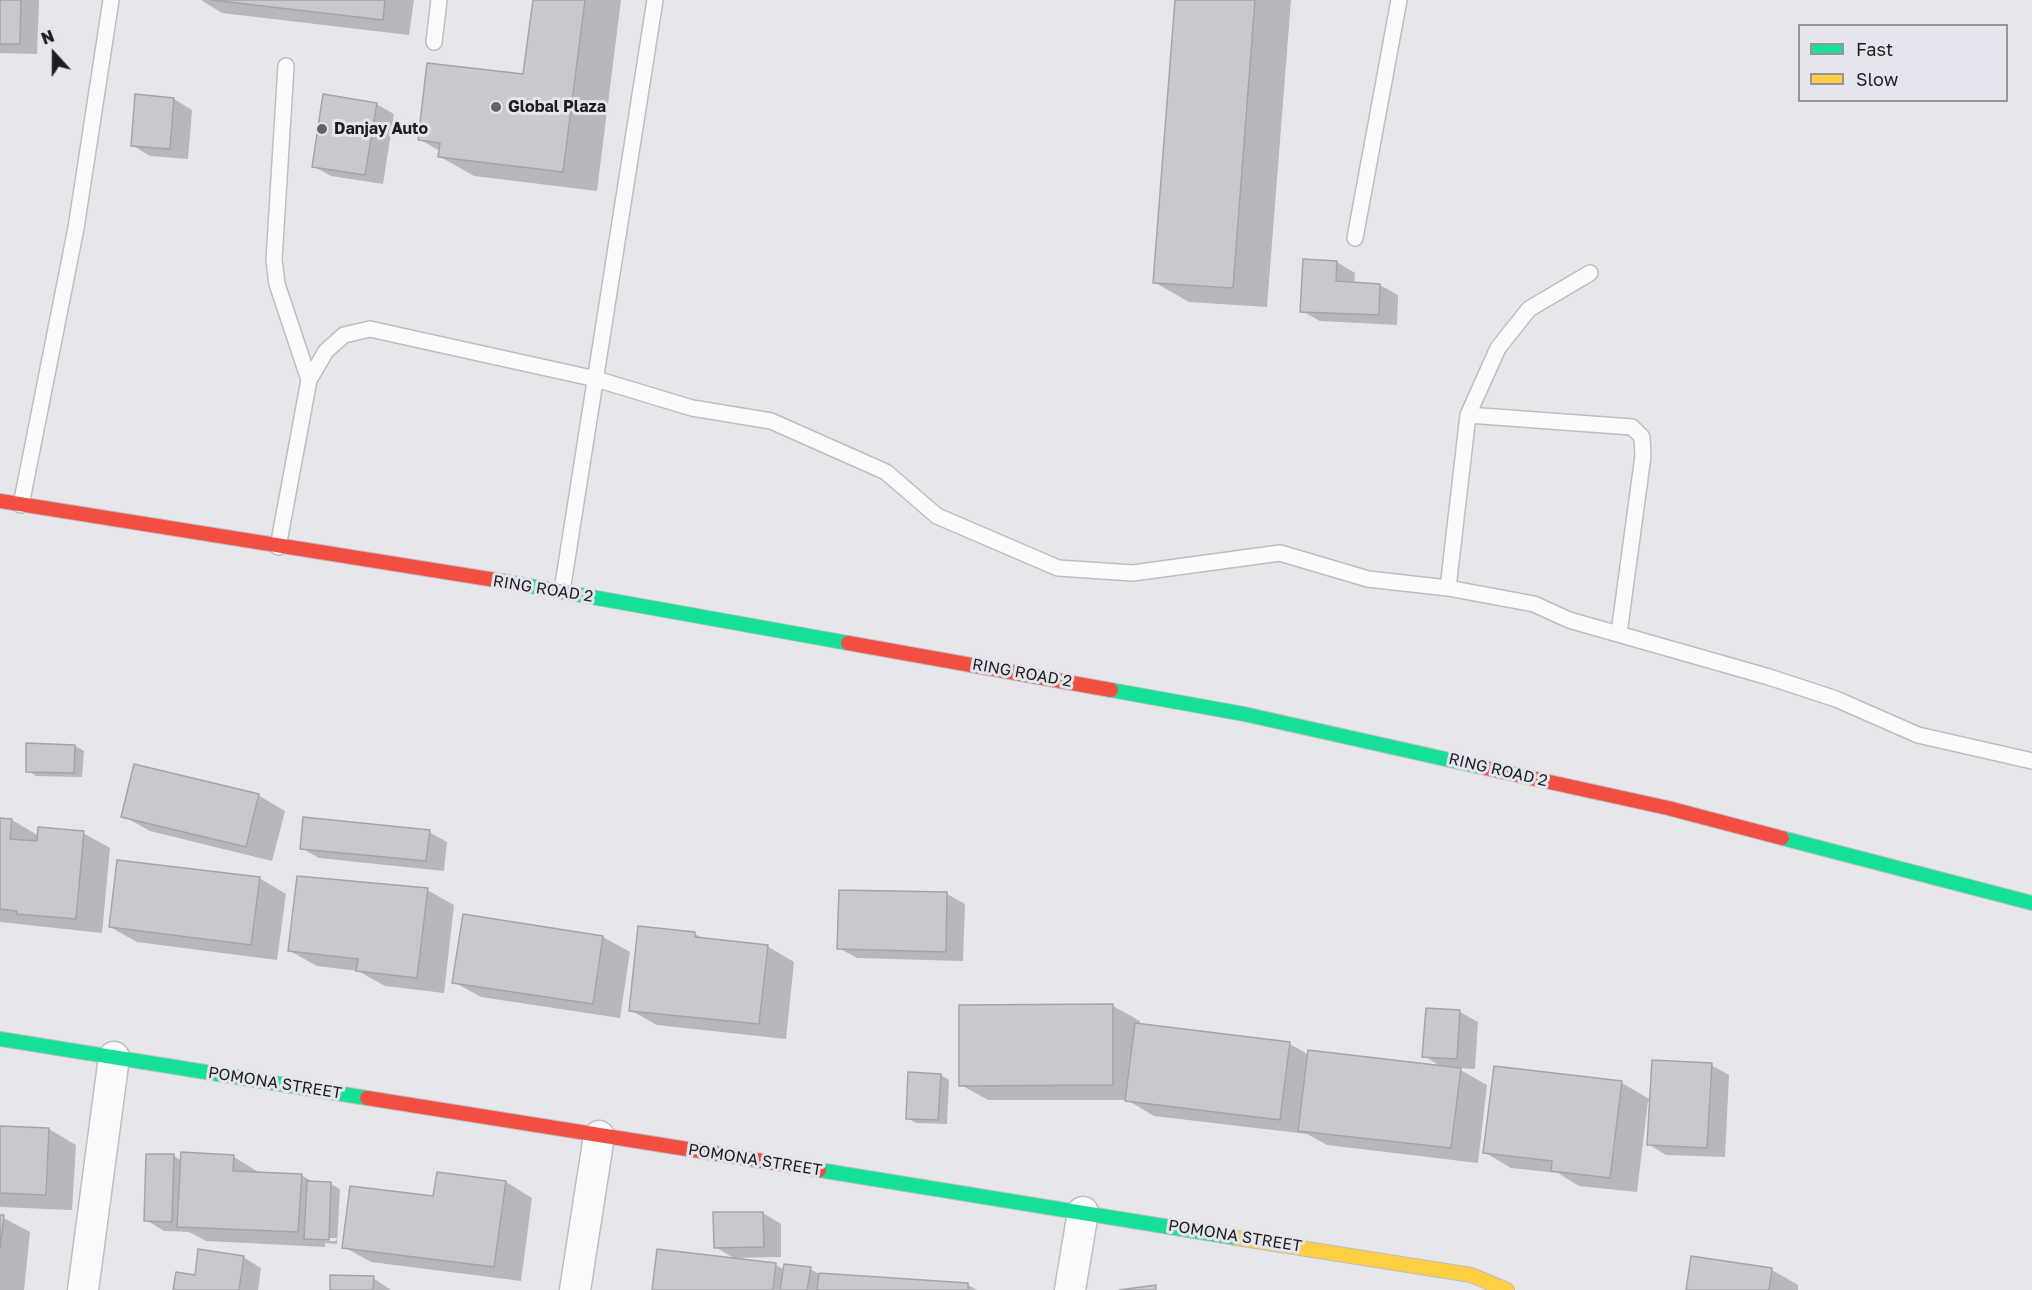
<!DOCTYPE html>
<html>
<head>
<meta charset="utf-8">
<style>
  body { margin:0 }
  #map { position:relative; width:2032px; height:1290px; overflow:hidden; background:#e6e6eb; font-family:"Golos Text",sans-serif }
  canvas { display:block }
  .legend { position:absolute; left:1798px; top:24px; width:210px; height:78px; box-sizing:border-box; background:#e4e5ed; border:2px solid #95959b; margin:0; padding:8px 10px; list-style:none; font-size:18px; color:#1e1e21 }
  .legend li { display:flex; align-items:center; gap:12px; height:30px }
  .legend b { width:30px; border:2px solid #95959b }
  .north { position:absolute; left:24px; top:24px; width:60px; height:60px; -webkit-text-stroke:4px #e4e5ed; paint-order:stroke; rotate:339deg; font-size:16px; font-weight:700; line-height:24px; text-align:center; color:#1e1e21 }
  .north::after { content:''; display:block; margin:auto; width:21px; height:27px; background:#1e1e21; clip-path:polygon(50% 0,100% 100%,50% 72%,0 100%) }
</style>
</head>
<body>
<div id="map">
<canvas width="2032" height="1290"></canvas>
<ul class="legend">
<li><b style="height:8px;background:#16e098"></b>Fast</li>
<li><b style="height:8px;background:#ffcf43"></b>Slow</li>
</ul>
<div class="north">N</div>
</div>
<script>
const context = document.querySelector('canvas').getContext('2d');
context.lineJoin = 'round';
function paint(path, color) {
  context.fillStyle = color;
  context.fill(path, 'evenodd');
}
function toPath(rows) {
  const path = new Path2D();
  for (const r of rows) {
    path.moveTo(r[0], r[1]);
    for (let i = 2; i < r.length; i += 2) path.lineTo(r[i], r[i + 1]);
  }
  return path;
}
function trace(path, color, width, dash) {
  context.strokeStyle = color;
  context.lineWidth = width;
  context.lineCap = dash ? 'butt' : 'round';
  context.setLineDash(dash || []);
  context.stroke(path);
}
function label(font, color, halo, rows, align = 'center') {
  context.font = font + ' "Golos Text",sans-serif';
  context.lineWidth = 6;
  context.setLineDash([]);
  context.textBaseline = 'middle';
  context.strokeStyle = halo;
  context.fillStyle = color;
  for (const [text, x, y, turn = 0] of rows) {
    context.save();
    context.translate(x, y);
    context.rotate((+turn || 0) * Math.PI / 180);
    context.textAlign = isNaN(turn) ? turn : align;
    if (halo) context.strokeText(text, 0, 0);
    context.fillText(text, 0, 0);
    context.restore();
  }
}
const shadow = toPath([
  [0,0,39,0,37,54,0,53],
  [201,0,414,0,409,35,222,13],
  [534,0,621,0,597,191,474,176,439,156,440,151,419,139,525,76],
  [1176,0,1291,0,1267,307,1189,302,1154,282],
  [137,96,174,99,192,110,188,159,150,156,132,145],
  [376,104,394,114,383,184,331,176,313,166],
  [1337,262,1355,273,1354,284,1380,285,1398,295,1397,325,1320,321,1302,311],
  [75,746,84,751,82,777,36,776,28,771],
  [258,795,285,811,272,861,150,831,123,816],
  [0,819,12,820,39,836,83,833,110,848,102,933,0,922],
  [429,832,447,842,444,871,319,858,301,848],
  [259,878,286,894,277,960,137,942,110,927],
  [427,890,454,905,444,993,385,986,358,971,317,966,290,951],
  [947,894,965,904,963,961,857,958,839,948],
  [464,916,603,937,630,952,620,1018,481,997,454,982],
  [695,934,704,939,767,946,794,962,786,1039,657,1025,630,1010],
  [1113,1006,1140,1021,1140,1025,1290,1044,1309,1055,1443,1068,1424,1056,1427,1009,1460,1012,1478,1022,1475,1069,1457,1068,1487,1085,1478,1163,1327,1145,1307,1134,1154,1116,1127,1100,988,1100,961,1085],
  [1711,1065,1729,1075,1725,1157,1666,1155,1648,1144,1651,1101,1648,1101,1637,1192,1579,1186,1558,1173,1511,1168,1484,1152,1622,1083,1651,1100],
  [941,1075,949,1080,947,1124,916,1123,907,1118],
  [0,1127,49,1129,76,1145,72,1210,0,1207],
  [174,1156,182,1161,234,1157,260,1173,301,1175,315,1183,331,1184,340,1189,337,1244,325,1243,325,1247,206,1241,189,1232,164,1231,146,1220],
  [325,1238,337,1238,336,1241,325,1241],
  [506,1182,532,1198,521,1281,371,1262,344,1247,435,1198],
  [763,1213,781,1224,781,1257,734,1258,715,1247],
  [0,1216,30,1232,24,1290,0,1290],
  [243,1257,261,1268,258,1290,175,1290],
  [776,1265,785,1270,810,1269,821,1275,968,1285,977,1290,654,1290],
  [1772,1270,1798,1285,1798,1290,1687,1290],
  [373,1278,391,1290,332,1290]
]);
const building = toPath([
  [0,0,21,0,20,44,0,44,0,0],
  [211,0,385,0,383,20,211,0],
  [533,0,585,0,563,172,438,157,440,143,418,140,427,63,523,74,533,0],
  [1175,0,1255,0,1233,288,1153,283,1175,0],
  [135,94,174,98,170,149,131,146,135,94],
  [323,94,377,103,365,175,312,167,323,94],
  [1303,259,1337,261,1336,281,1380,284,1379,315,1300,312,1303,259],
  [26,743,75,745,74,773,26,772,26,743],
  [134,764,259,794,246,847,121,817,134,764],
  [303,817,430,830,426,861,300,849,303,817],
  [0,818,12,819,10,839,37,841,38,827,84,831,76,919,16,914,17,911,0,909,0,818],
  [117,860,260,877,251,945,109,927,117,860],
  [297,876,428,888,417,978,356,971,358,959,288,951,297,876],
  [839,890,947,892,946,952,837,949,839,890],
  [463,914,603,936,593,1004,452,983,463,914],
  [638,926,695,932,695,937,768,945,759,1024,629,1011,638,926],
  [1113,1004,1113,1085,959,1086,959,1005,1113,1004],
  [1426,1008,1460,1010,1457,1059,1422,1057,1426,1008],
  [1135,1023,1290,1042,1280,1120,1125,1101,1135,1023],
  [1308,1050,1461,1068,1451,1148,1298,1131,1308,1050],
  [1652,1060,1712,1063,1707,1148,1647,1145,1652,1060],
  [1494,1066,1622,1081,1610,1178,1551,1171,1552,1161,1483,1153,1494,1066],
  [908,1072,941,1074,938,1120,906,1119,908,1072],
  [0,1126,49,1128,46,1195,0,1193,0,1126],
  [181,1152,234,1155,233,1171,302,1174,298,1232,177,1227,181,1152],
  [146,1154,174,1154,172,1222,144,1221,146,1154],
  [437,1172,506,1181,494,1267,342,1248,350,1186,433,1196,437,1172],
  [307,1181,331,1182,329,1240,304,1239,307,1181],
  [713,1212,763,1212,764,1247,714,1248,713,1212],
  [0,1215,4,1215,0,1249,0,1215],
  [198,1249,244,1256,239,1290,173,1290,176,1272,195,1275,198,1249],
  [657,1249,776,1263,773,1290,652,1290,657,1249],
  [1691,1256,1772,1268,1769,1290,1686,1290,1691,1256],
  [784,1264,811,1267,807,1290,780,1290,784,1264],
  [819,1273,968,1283,968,1290,817,1290,819,1273],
  [330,1275,374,1276,373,1290,330,1290,330,1275],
  [1156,1285,1156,1290,1119,1290,1156,1285]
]);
const lane = toPath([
  [434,42,439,0],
  [286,66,274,260,277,284,309,380],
  [1355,238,1399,0],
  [1468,415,1632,427,1642,437,1643,456,1619,633],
  [21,505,76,228,111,0],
  [278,547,309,380,326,351,344,335,370,329,596,379,692,408,771,421,886,472,937,516,1058,568,1133,573,1280,553,1368,579,1448,588,1534,604,1569,620,1769,677,1836,699,1918,735,2032,761],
  [1448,588,1468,415,1498,348,1529,309,1590,273],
  [562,591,655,0]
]);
const street = toPath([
  [83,1290,114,1057],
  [575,1290,599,1136],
  [1070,1290,1083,1212]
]);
const fast = toPath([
  [508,582,848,643],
  [1111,690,1244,714,1481,767],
  [1782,838,2032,903],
  [0,1039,367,1098],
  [819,1170,1237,1238]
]);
const slow = toPath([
  [1237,1238,1471,1275,1507,1290]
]);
const jam = toPath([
  [0,501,508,582],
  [848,643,1111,690],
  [1481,767,1668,808,1782,838],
  [367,1098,819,1170]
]);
const markers = [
  [496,107,6,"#646468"],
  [322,129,6,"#646468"]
];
const poiNames = [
  ["Global Plaza",508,107],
  ["Danjay Auto",334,129]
];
const streetNames = [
  ["RING ROAD 2",543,589,9],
  ["RING ROAD 2",1022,673,10],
  ["RING ROAD 2",1498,770,13],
  ["POMONA STREET",275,1083,9],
  ["POMONA STREET",755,1160,9],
  ["POMONA STREET",1235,1236,9]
];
paint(shadow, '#0003');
paint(building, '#c9c9cd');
trace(building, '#a5a5a8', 1.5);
trace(lane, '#bebec2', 18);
trace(street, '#bebec2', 33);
trace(fast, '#bebec2', 16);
trace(slow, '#bebec2', 16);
trace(jam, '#bebec2', 16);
trace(lane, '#fbfbfc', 15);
trace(street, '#fbfbfc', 30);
trace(fast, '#16e098', 14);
trace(slow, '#ffcf43', 14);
trace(jam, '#f24e42', 14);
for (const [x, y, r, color] of markers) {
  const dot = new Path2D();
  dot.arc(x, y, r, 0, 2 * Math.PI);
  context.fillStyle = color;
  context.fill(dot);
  trace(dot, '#e4e5ed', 2);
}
label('bold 16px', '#1e1e21', '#e4e5ed', poiNames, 'left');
label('16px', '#1e1e21', '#e4e5ed', streetNames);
</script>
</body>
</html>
